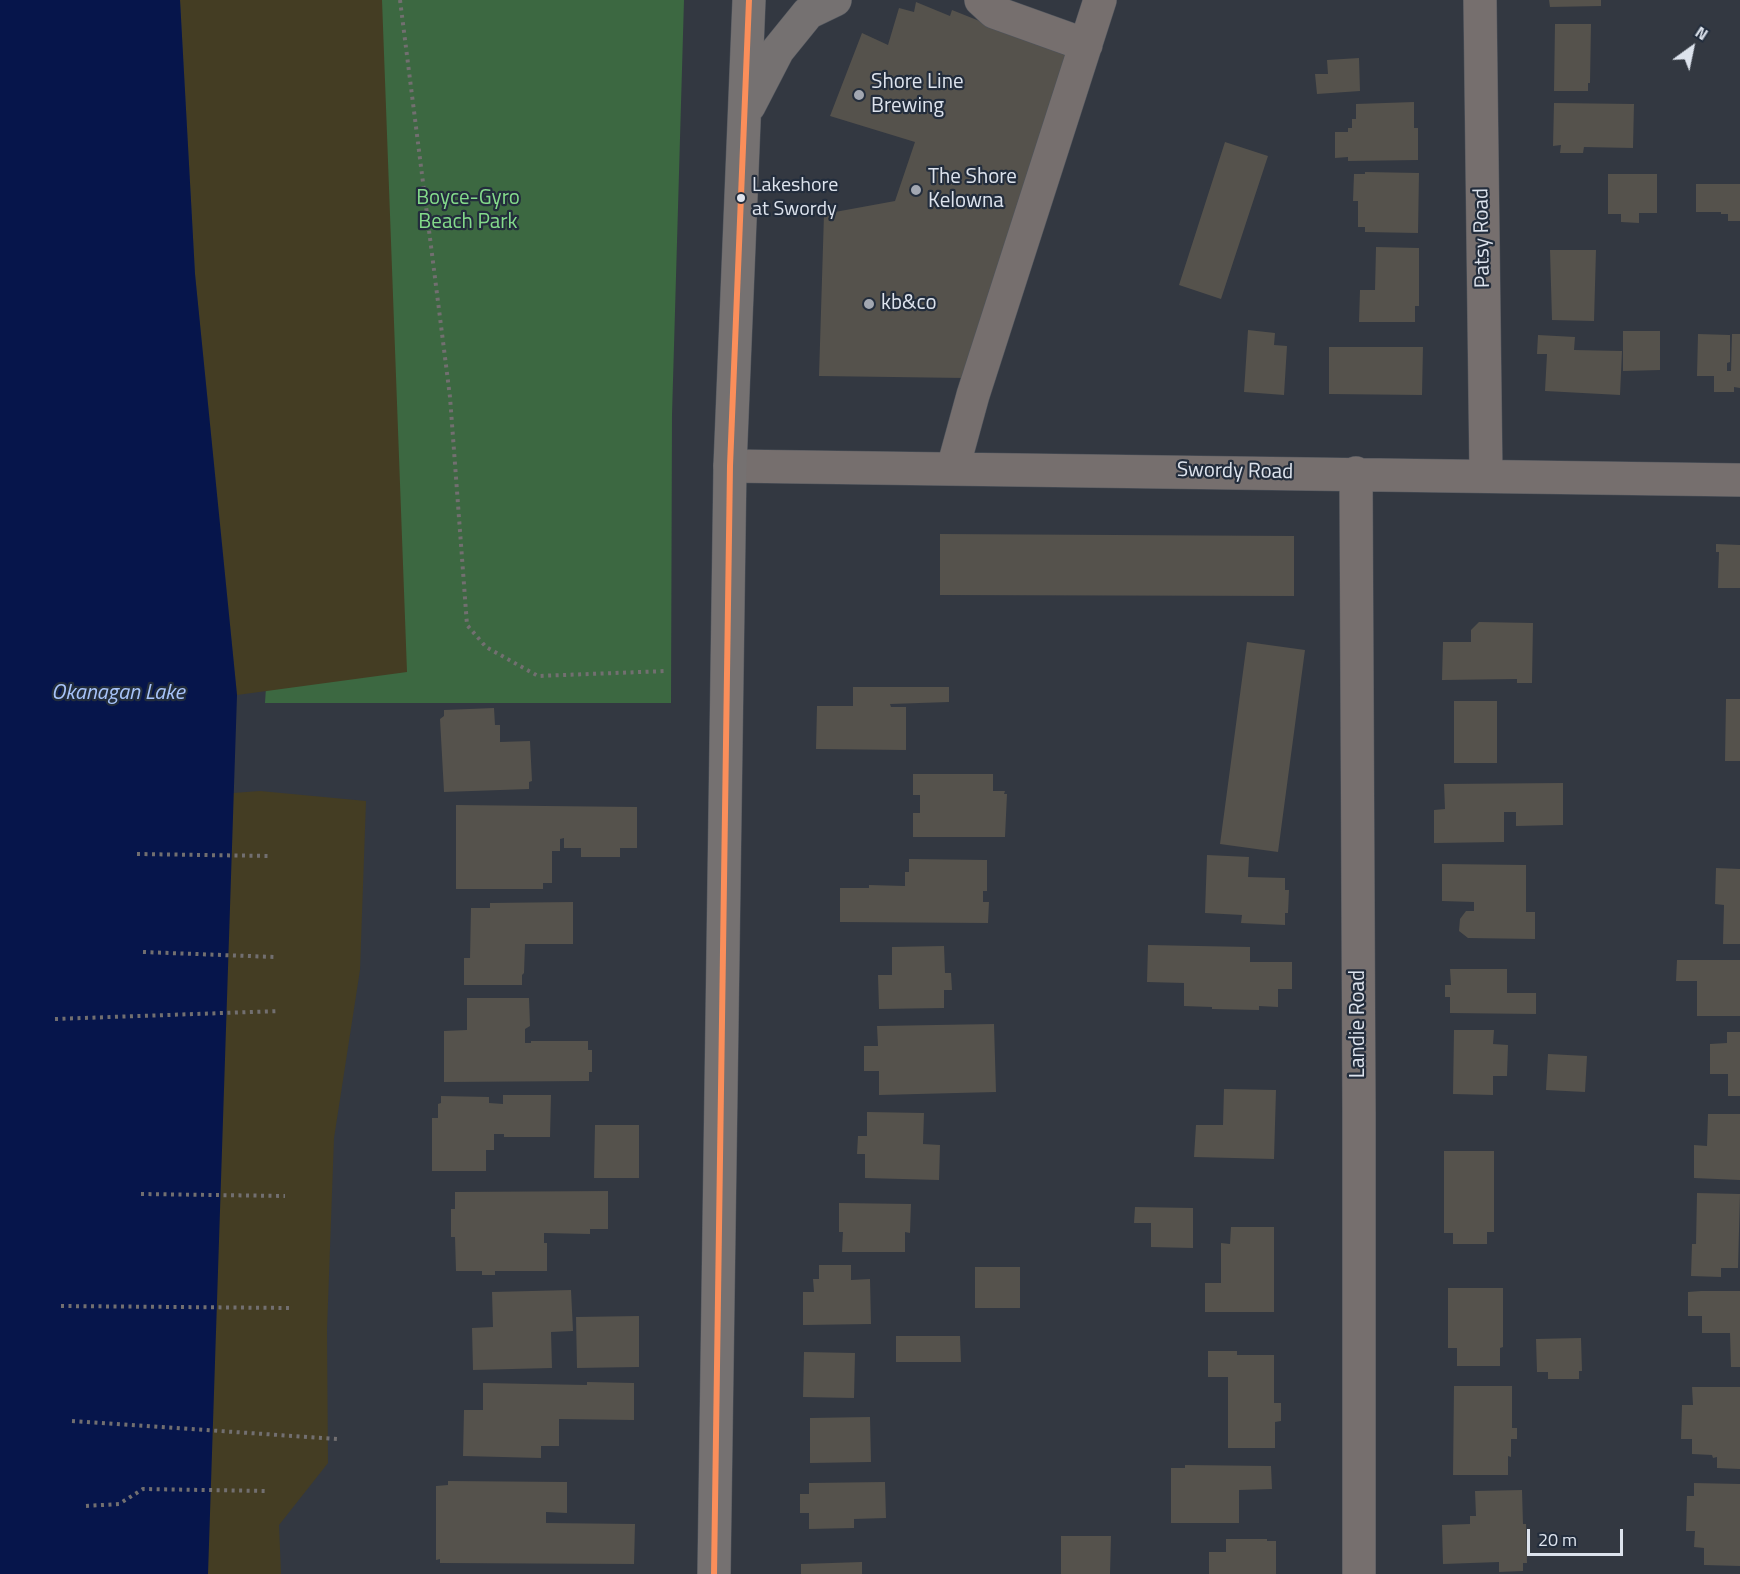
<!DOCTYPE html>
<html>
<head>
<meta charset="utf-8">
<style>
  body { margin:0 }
  #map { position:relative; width:1740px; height:1574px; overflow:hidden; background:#333841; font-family:"Titillium Web",sans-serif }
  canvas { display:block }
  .north { position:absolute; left:1662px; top:18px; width:60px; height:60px; -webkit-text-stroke:4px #232d3c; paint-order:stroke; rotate:33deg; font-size:16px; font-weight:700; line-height:24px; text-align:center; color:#dde3ed }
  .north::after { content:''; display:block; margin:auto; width:21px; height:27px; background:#dde3ed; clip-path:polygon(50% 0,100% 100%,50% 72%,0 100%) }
  .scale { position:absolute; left:1527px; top:1529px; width:96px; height:27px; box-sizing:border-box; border:3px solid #dde3ed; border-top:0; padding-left:8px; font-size:18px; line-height:21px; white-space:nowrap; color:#dde3ed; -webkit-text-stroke:4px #232d3c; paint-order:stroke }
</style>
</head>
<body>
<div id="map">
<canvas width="1740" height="1574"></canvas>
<div class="north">N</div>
<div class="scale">20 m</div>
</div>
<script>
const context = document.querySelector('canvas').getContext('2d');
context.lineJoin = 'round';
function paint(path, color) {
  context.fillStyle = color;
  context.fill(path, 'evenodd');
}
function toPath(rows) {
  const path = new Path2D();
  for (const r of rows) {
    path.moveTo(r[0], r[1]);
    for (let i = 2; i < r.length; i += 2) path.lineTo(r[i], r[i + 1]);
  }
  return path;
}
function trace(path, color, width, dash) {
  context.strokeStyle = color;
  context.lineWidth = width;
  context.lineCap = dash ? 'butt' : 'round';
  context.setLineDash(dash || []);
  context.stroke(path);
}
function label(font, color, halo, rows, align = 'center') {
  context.font = font + ' "Titillium Web",sans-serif';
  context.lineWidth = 4.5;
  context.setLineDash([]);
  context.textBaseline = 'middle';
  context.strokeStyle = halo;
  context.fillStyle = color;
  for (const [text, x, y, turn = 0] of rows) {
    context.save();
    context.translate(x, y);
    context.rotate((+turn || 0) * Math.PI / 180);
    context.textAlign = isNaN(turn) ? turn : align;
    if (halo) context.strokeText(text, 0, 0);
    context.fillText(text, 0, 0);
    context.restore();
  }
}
const green = toPath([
  [247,0,684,0,672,415,671,703,265,703,271,607]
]);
const sand = toPath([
  [180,0,382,0,407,672,237,695,195,274],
  [260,791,366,801,360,970,334,1138,327,1330,328,1463,279,1525,281,1574,205,1574,233,793]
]);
const water = toPath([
  [0,0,180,0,195,274,237,695,208,1574,0,1574]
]);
const building = toPath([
  [1549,0,1601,0,1601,6,1550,7],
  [916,2,950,16,952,10,1067,56,965,378,819,376,824,214,895,201,915,142,830,116,862,33,888,45,899,8,914,12],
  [1555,24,1591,24,1590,83,1588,83,1588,91,1554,91],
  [1359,58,1360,91,1317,94,1315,74,1328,74,1327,60],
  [1414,102,1414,128,1418,128,1418,160,1348,161,1348,157,1335,158,1335,132,1348,132,1348,128,1352,128,1352,119,1356,119,1356,104],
  [1554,103,1634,104,1633,148,1584,147,1583,153,1560,153,1561,145,1553,146],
  [1225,142,1268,156,1221,299,1179,285],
  [1365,172,1419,173,1418,233,1365,232,1365,227,1358,227,1358,201,1353,201,1354,174,1365,174],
  [1608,174,1657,174,1657,213,1639,213,1639,223,1621,222,1621,214,1608,214],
  [1696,184,1740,184,1740,221,1728,221,1728,214,1721,214,1721,212,1696,212],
  [1376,247,1419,248,1419,306,1415,306,1415,322,1359,322,1360,290,1375,290],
  [1550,250,1596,250,1594,321,1552,320],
  [1248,330,1275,333,1274,345,1287,346,1284,395,1244,392],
  [1623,331,1660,331,1660,370,1623,371],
  [1698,334,1730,335,1730,362,1727,363,1727,371,1731,371,1732,334,1740,334,1740,388,1734,387,1734,392,1714,392,1714,376,1697,376],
  [1538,335,1575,337,1574,350,1622,351,1620,395,1545,391,1547,354,1537,354],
  [1329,347,1423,347,1422,395,1329,394],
  [940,534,1294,536,1294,596,940,595],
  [1716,544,1740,545,1740,588,1718,588,1719,552,1716,552],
  [1479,622,1533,623,1532,683,1517,683,1517,679,1442,680,1443,642,1471,642,1471,630],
  [1247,642,1305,650,1278,852,1220,844],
  [853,687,949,687,949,702,890,704,891,707,906,707,906,750,816,749,817,706,853,706],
  [1726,699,1740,699,1740,761,1725,761],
  [1454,701,1497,701,1497,763,1454,763],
  [494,708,495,725,500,725,500,742,530,741,532,781,529,782,529,789,444,792,440,719,444,716,444,710],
  [913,774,993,774,993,791,1005,791,1004,794,1007,794,1005,837,913,837,913,813,920,813,920,795,913,795],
  [1563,783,1563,825,1516,826,1516,812,1504,812,1504,842,1434,843,1434,810,1445,809,1444,784],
  [456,805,637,807,637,848,620,848,620,857,581,857,581,848,564,848,564,838,560,839,560,851,552,851,552,883,543,883,543,889,456,889],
  [1207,855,1249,857,1248,877,1285,878,1285,890,1289,890,1288,913,1285,913,1285,925,1241,923,1242,915,1205,913],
  [909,859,987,860,987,891,983,891,983,902,989,902,988,923,840,922,840,888,869,888,869,885,905,886,905,872,909,872],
  [1442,864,1526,865,1526,912,1535,912,1535,939,1468,938,1459,931,1460,919,1466,911,1474,911,1474,902,1442,901],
  [1716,868,1740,869,1740,944,1723,944,1724,905,1715,904],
  [573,902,573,944,525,944,524,973,522,975,522,985,464,985,464,958,470,958,471,908,490,908,490,903],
  [1148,945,1250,947,1250,962,1292,962,1292,989,1278,989,1278,1007,1259,1006,1259,1010,1212,1009,1212,1007,1184,1006,1184,983,1147,982],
  [944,946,945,973,951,973,952,990,944,990,944,1008,879,1009,878,975,892,975,892,947],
  [1677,960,1740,960,1740,1016,1697,1016,1697,981,1676,981],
  [1450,969,1507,969,1507,993,1536,993,1536,1014,1450,1013,1450,997,1445,997,1445,985,1451,985],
  [467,998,529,998,530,1026,525,1029,525,1043,531,1043,531,1041,588,1041,588,1050,592,1050,592,1072,589,1072,589,1081,444,1082,444,1031,467,1030],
  [994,1024,996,1092,879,1095,879,1071,864,1071,864,1046,878,1046,877,1026],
  [1454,1030,1494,1030,1493,1044,1508,1045,1507,1076,1493,1076,1493,1095,1453,1094],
  [1727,1032,1740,1032,1740,1096,1728,1096,1728,1074,1710,1074,1710,1044,1727,1043],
  [1548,1054,1587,1056,1585,1092,1546,1090],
  [1224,1089,1276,1090,1274,1159,1194,1157,1196,1125,1223,1125],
  [503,1095,551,1095,550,1137,504,1137,504,1134,494,1134,494,1150,486,1150,486,1171,432,1171,432,1118,438,1118,438,1104,441,1103,441,1096,489,1097,489,1103,503,1104],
  [867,1112,924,1113,923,1144,940,1145,939,1180,865,1178,865,1154,857,1154,858,1136,867,1136],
  [1708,1114,1740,1114,1740,1180,1694,1178,1694,1145,1707,1146],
  [595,1125,639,1125,639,1178,594,1178],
  [1444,1151,1494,1151,1494,1232,1487,1232,1487,1244,1453,1244,1453,1233,1444,1233],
  [608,1191,608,1229,590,1229,590,1234,544,1233,544,1243,547,1243,547,1271,495,1271,495,1275,482,1275,482,1271,456,1271,455,1237,451,1237,451,1209,455,1209,455,1192],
  [1697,1193,1740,1194,1738,1268,1721,1268,1721,1277,1691,1276,1692,1244,1696,1244],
  [839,1203,911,1204,910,1233,905,1232,905,1252,842,1252,843,1232,839,1232],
  [1135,1207,1193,1208,1193,1248,1151,1247,1151,1223,1134,1223],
  [1231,1227,1274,1227,1274,1312,1205,1312,1205,1283,1221,1283,1221,1243,1230,1244],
  [819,1265,851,1265,851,1280,870,1279,871,1324,803,1325,803,1292,814,1292,813,1279,819,1279],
  [975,1267,1020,1267,1020,1308,975,1308],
  [1448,1288,1503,1288,1503,1347,1500,1348,1500,1366,1457,1366,1457,1348,1448,1348],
  [571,1290,573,1331,551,1332,552,1368,473,1370,472,1328,493,1327,492,1292],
  [1701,1291,1740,1291,1740,1367,1731,1367,1730,1333,1702,1333,1702,1316,1688,1316,1688,1292],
  [639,1316,639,1367,577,1368,576,1317],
  [896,1336,960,1336,961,1362,896,1362],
  [1581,1338,1582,1371,1579,1371,1579,1379,1548,1379,1548,1372,1537,1372,1536,1339],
  [1208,1351,1237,1351,1237,1355,1274,1355,1274,1403,1281,1403,1281,1421,1275,1422,1275,1448,1228,1448,1228,1377,1208,1377],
  [804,1352,855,1353,854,1398,803,1397],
  [587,1382,634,1383,634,1420,559,1419,559,1446,541,1446,541,1458,463,1456,464,1410,483,1410,483,1383,587,1385],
  [1454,1386,1512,1386,1512,1428,1517,1428,1517,1439,1511,1439,1511,1457,1508,1456,1508,1475,1453,1475],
  [1692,1387,1740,1387,1740,1469,1717,1468,1717,1457,1713,1458,1712,1455,1692,1454,1692,1439,1681,1439,1682,1405,1693,1405],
  [870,1417,871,1462,810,1463,810,1418],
  [1185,1465,1271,1466,1272,1489,1239,1490,1239,1523,1171,1523,1171,1468,1185,1468],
  [448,1481,567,1482,567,1513,546,1512,546,1523,635,1524,634,1564,440,1563,440,1559,436,1560,436,1486,448,1485],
  [885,1482,886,1518,854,1519,854,1528,809,1529,809,1513,800,1513,800,1494,809,1494,809,1483],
  [1694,1483,1740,1484,1740,1566,1704,1565,1704,1548,1694,1547,1695,1531,1686,1531,1687,1496,1694,1496],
  [1522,1490,1523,1524,1526,1524,1527,1563,1523,1563,1523,1571,1499,1572,1499,1562,1443,1564,1442,1525,1470,1524,1470,1516,1476,1516,1475,1491],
  [1061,1536,1111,1536,1110,1574,1061,1574],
  [1226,1539,1267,1539,1267,1541,1276,1541,1276,1574,1209,1574,1209,1552,1226,1552],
  [862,1562,862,1574,801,1574,801,1564]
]);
const path = toPath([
  [400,0,450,397,467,625,486,647,538,676,666,671],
  [137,854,270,856],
  [143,952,274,957],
  [55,1019,279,1011],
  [141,1194,285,1196],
  [61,1306,291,1308],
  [72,1421,338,1439],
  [86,1506,119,1504,143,1489,266,1491]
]);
const minor = toPath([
  [981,0,994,12,1086,45],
  [1480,0,1486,475],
  [730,466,1740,480],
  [953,468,973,395,1100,0],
  [1356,473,1359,1112,1359,1574]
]);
const major = toPath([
  [749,106,778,50,808,13,835,0],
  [714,1574,730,466,749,0]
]);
const bus1 = toPath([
  [714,1574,730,466,749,0]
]);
const markers = [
  [859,95,6,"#a2a7b1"],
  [916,190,6,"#a2a7b1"],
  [741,198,5,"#dde3ed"],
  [869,304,6,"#a2a7b1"]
];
const busNames = [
  ["Lakeshore",752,186],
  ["at Swordy",752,210]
];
const poiNames = [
  ["Shore Line",871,83],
  ["Brewing",871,107],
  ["The Shore",928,178],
  ["Kelowna",928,202],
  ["kb&co",881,304]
];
const parkNames = [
  ["Boyce-Gyro",468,199],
  ["Beach Park",468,223]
];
const streetNames = [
  ["Patsy Road",1483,238,-91],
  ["Swordy Road",1235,472,1],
  ["Landie Road",1359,1024,-90]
];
const waterNames = [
  ["Okanagan Lake",118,694]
];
paint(green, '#3c6841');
paint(sand, '#443d23');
paint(water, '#06154b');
paint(building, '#55524c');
trace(minor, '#4f545c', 34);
trace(major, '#4f545c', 34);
trace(path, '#726f70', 4, [3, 4.5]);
trace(minor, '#766f6e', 33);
trace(major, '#757171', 33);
trace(bus1, '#fa8e5a', 6);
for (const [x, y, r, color] of markers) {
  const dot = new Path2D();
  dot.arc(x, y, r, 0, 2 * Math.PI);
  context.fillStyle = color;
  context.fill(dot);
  trace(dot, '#232d3c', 2);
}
label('20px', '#dde3ed', '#232d3c', busNames, 'left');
label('21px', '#dde3ed', '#232d3c', poiNames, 'left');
label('21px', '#84db8b', '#232d3c', parkNames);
label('21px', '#dde3ed', '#232d3c', streetNames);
label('italic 22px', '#a7c3f9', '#232d3c', waterNames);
</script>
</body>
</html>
